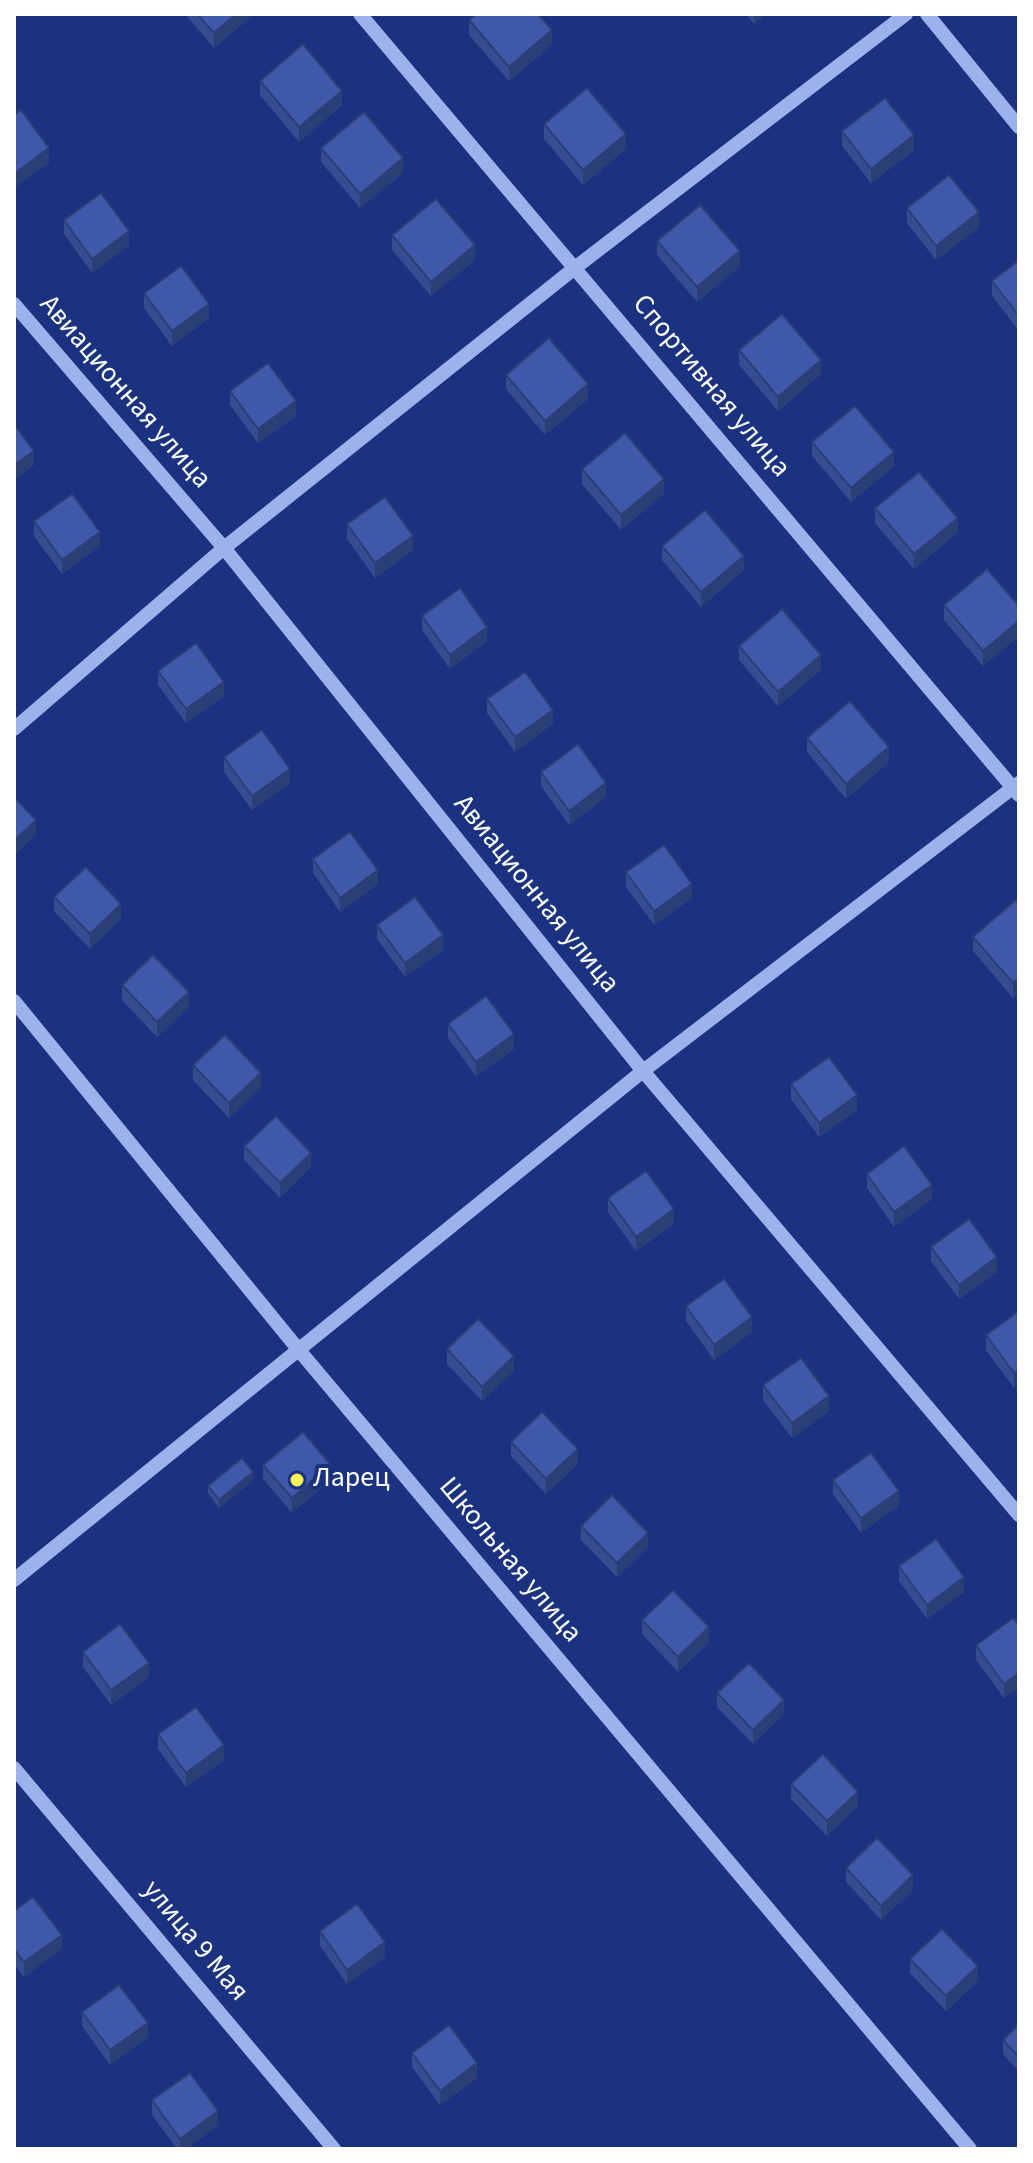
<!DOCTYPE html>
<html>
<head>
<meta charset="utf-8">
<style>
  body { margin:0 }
  #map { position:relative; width:1033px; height:2163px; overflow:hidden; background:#1b3281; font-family:"Source Sans 3",sans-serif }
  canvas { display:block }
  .frame { position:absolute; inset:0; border:16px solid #fff; pointer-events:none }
</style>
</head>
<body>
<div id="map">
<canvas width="1033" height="2163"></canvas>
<div class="frame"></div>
</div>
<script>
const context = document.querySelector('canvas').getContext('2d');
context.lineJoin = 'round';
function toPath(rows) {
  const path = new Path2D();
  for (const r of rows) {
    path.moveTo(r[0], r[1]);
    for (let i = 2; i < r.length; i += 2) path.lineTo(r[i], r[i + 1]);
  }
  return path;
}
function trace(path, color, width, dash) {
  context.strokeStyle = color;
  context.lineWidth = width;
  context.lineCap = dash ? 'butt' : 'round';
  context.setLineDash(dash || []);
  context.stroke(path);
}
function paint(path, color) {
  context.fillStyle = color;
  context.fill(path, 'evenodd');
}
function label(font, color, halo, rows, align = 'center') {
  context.font = font + ' "Source Sans 3",sans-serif';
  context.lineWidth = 8;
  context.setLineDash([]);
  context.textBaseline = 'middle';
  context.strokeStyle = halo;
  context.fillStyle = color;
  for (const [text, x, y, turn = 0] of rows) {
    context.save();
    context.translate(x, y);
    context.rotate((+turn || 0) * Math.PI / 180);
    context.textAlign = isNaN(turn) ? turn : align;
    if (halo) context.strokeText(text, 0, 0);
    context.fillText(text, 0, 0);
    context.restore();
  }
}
const minor = toPath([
  [360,14,1019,795],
  [927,14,1019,127],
  [14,304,224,548,643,1071,1019,1515],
  [14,729,224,548,576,267,906,14],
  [14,1001,298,1349,970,2149],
  [14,1580,643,1071,1019,783],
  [14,1768,334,2149]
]);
const wall = toPath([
  [185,14,254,14,214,48],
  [746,14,766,14,754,24],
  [469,20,552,45,509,81,469,35],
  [260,81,342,105,299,142,260,95],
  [544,124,626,149,583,185,544,139],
  [842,131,914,150,871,183,842,146],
  [321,148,403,173,360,208,321,162],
  [907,208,979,227,936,260,907,223],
  [64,220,129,245,92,273,64,234],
  [392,235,475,260,431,296,392,250],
  [657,241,740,266,697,302,657,255],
  [1019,260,1019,331,992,296,992,281],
  [144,293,209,318,172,346,144,308],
  [739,350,821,374,778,411,739,365],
  [506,375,588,399,545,435,506,389],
  [230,391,296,416,258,443,230,405],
  [812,442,894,466,851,502,812,456],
  [582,469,664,494,621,530,582,484],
  [875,508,958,532,914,569,875,523],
  [34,521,100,546,62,574,34,536],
  [347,524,413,550,375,578,347,539],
  [662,546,744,570,701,607,662,560],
  [944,605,1019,606,1019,636,983,666,944,620],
  [422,616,487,641,450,669,422,630],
  [739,646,821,670,778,706,739,660],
  [158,671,224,696,186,723,158,685],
  [487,699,553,724,515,752,487,713],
  [807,738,889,762,846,799,807,752],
  [224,757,290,783,252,810,224,772],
  [541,772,606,797,569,825,541,786],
  [313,859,378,884,340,912,313,873],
  [626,872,692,898,654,925,626,887],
  [54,897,121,918,90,949,54,911],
  [1019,903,1019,992,1013,998,973,951,973,937],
  [377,925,443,950,405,977,377,939],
  [122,985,189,1007,157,1037,122,1000],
  [448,1024,514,1049,476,1076,448,1038],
  [193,1065,261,1088,229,1118,193,1080],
  [791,1084,857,1110,819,1137,791,1099],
  [244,1146,311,1167,280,1198,244,1160],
  [867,1174,932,1199,894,1227,867,1188],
  [608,1198,674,1224,636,1251,608,1212],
  [931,1247,997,1272,959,1299,931,1261],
  [686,1306,752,1332,714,1360,686,1321],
  [1019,1311,1019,1384,1014,1388,986,1350,986,1335],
  [447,1349,514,1371,482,1401,447,1364],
  [763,1385,829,1411,792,1438,763,1400],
  [511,1442,578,1464,546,1494,511,1456],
  [263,1465,331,1480,292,1513,263,1479],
  [253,1480,219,1508,208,1493,208,1486],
  [833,1480,899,1505,861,1533,833,1494],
  [581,1526,648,1547,617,1577,581,1540],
  [899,1566,964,1592,927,1619,899,1581],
  [642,1620,709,1642,678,1672,642,1634],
  [1019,1625,1019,1687,1004,1698,976,1660,976,1645],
  [83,1652,149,1677,111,1705,83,1667],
  [717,1693,784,1714,753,1744,717,1707],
  [158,1734,224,1760,186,1787,158,1749],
  [791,1784,858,1806,827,1836,791,1799],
  [846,1868,913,1890,881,1920,846,1882],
  [14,1911,62,1949,24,1977,14,1964],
  [320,1931,385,1957,347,1984,320,1946],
  [910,1959,978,1981,946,2011,910,1973],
  [82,2012,148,2037,110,2065,82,2026],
  [1019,2024,1019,2072,1003,2054,1003,2040],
  [412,2053,477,2078,440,2105,412,2067],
  [152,2100,218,2126,186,2149,177,2149,152,2115]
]);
const shadedWall = toPath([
  [236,14,254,14,214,48,214,33],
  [754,14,766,14,754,24],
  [552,30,552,45,509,81,509,67],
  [342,91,342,105,299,142,299,127],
  [626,134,626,149,583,185,583,170],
  [914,135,914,150,871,183,871,169],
  [49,148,49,163,14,188,14,174],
  [403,158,403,173,360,208,360,194],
  [979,212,979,227,936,260,936,246],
  [129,231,129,245,92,273,92,259],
  [475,245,475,260,431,296,431,282],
  [740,251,740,266,697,302,697,287],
  [209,304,209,318,172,346,172,331],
  [821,360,821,374,778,411,778,397],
  [588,384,588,399,545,435,545,421],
  [296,401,296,416,258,443,258,429],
  [34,451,34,465,14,480,14,465],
  [894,452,894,466,851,502,851,488],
  [664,479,664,494,621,530,621,515],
  [958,518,958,532,914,569,914,554],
  [100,532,100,546,62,574,62,560],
  [413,536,413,550,375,578,375,563],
  [744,556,744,570,701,607,701,592],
  [1019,621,1019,636,983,666,983,651],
  [487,627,487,641,450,669,450,655],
  [821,655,821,670,778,706,778,692],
  [224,682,224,696,186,723,186,709],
  [553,710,553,724,515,752,515,737],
  [889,747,889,762,846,799,846,784],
  [290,769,290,783,252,810,252,796],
  [606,783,606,797,569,825,569,811],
  [36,820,36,835,14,856,14,841],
  [378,870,378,884,340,912,340,898],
  [692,884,692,898,654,925,654,911],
  [121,904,121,918,90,949,90,934],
  [443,935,443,950,405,977,405,963],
  [1019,978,1019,992,1013,998,1013,983],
  [189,992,189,1007,157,1037,157,1022],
  [514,1034,514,1049,476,1076,476,1062],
  [261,1073,261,1088,229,1118,229,1103],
  [857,1095,857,1110,819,1137,819,1123],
  [311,1153,311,1167,280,1198,280,1183],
  [932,1185,932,1199,894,1227,894,1212],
  [674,1209,674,1224,636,1251,636,1237],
  [997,1257,997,1272,959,1299,959,1285],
  [752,1317,752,1332,714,1360,714,1345],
  [514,1356,514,1371,482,1401,482,1387],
  [1019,1370,1019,1384,1014,1388,1014,1373],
  [829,1396,829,1411,792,1438,792,1423],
  [578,1449,578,1464,546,1494,546,1479],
  [331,1465,331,1480,292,1513,292,1498],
  [253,1472,253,1480,219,1508,219,1500],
  [899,1491,899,1505,861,1533,861,1518],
  [648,1533,648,1547,617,1577,617,1563],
  [964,1577,964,1592,927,1619,927,1605],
  [709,1627,709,1642,678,1672,678,1657],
  [149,1663,149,1677,111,1705,111,1690],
  [1019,1673,1019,1687,1004,1698,1004,1684],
  [784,1700,784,1714,753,1744,753,1730],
  [224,1745,224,1760,186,1787,186,1773],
  [858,1792,858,1806,827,1836,827,1821],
  [913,1875,913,1890,881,1920,881,1906],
  [62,1935,62,1949,24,1977,24,1962],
  [385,1942,385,1957,347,1984,347,1970],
  [978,1966,978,1981,946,2011,946,1996],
  [148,2023,148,2037,110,2065,110,2050],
  [477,2063,477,2078,440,2105,440,2091],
  [218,2111,218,2126,186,2149,180,2149,180,2139]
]);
const building = toPath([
  [197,14,236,14,214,33,197,14],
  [477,14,538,14,552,30,509,67,469,20,477,14],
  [303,44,342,91,299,127,260,81,303,44],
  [587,88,626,134,583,170,544,124,587,88],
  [885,98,914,135,871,169,842,131,885,98],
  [21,110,49,148,14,174,14,115,21,110],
  [364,112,403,158,360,194,321,148,364,112],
  [949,175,979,212,936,246,907,208,949,175],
  [101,193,129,231,92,259,64,220,101,193],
  [436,199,475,245,431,282,392,235,436,199],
  [700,205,740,251,697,287,657,241,700,205],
  [1019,260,1019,316,992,281,1019,260],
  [181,266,209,304,172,331,144,293,181,266],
  [782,314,821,360,778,397,739,350,782,314],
  [549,338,588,384,545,421,506,375,549,338],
  [268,363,296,401,258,429,230,391,268,363],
  [855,406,894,452,851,488,812,442,855,406],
  [14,424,34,451,14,465,14,424],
  [625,433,664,479,621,515,582,469,625,433],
  [919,472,958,518,914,554,875,508,919,472],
  [72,494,100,532,62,560,34,521,72,494],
  [385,497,413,536,375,563,347,524,385,497],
  [705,510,744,556,701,592,662,546,705,510],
  [987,569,1019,606,1019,621,983,651,944,605,987,569],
  [460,588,487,627,450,655,422,616,460,588],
  [782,609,821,655,778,692,739,646,782,609],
  [196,643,224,682,186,709,158,671,196,643],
  [525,672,553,710,515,737,487,699,525,672],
  [850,701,889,747,846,784,807,738,850,701],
  [262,730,290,769,252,796,224,757,262,730],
  [578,744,606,783,569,811,541,772,578,744],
  [14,797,36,820,14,841,14,797],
  [350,832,378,870,340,898,313,859,350,832],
  [664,845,692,884,654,911,626,872,664,845],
  [86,867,121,904,90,934,54,897,86,867],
  [415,897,443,935,405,963,377,925,415,897],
  [1016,900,1019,903,1019,978,1013,983,973,937,1016,900],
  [153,955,189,992,157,1022,122,985,153,955],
  [486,996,514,1034,476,1062,448,1024,486,996],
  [225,1035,261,1073,229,1103,193,1065,225,1035],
  [829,1057,857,1095,819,1123,791,1084,829,1057],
  [276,1116,311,1153,280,1183,244,1146,276,1116],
  [904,1146,932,1185,894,1212,867,1174,904,1146],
  [646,1171,674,1209,636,1237,608,1198,646,1171],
  [969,1219,997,1257,959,1285,931,1247,969,1219],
  [724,1279,752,1317,714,1345,686,1306,724,1279],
  [1019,1311,1019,1370,1014,1373,986,1335,1019,1311],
  [478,1319,514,1356,482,1387,447,1349,478,1319],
  [801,1358,829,1396,792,1423,763,1385,801,1358],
  [542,1412,578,1449,546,1479,511,1442,542,1412],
  [303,1432,331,1465,292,1498,263,1465,303,1432],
  [871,1453,899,1491,861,1518,833,1480,871,1453],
  [242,1458,253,1472,219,1500,208,1486,242,1458],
  [612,1495,648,1533,617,1563,581,1526,612,1495],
  [936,1539,964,1577,927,1605,899,1566,936,1539],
  [673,1590,709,1627,678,1657,642,1620,673,1590],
  [1013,1618,1019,1625,1019,1673,1004,1684,976,1645,1013,1618],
  [120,1624,149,1663,111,1690,83,1652,120,1624],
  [749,1663,784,1700,753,1730,717,1693,749,1663],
  [196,1707,224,1745,186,1773,158,1734,196,1707],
  [823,1754,858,1792,827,1821,791,1784,823,1754],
  [877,1838,913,1875,881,1906,846,1868,877,1838],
  [33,1897,62,1935,24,1962,14,1949,14,1911,33,1897],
  [357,1904,385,1942,347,1970,320,1931,357,1904],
  [942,1929,978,1966,946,1996,910,1959,942,1929],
  [119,1985,148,2023,110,2050,82,2012,119,1985],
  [1019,2024,1019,2057,1003,2040,1019,2024],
  [449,2025,477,2063,440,2091,412,2053,449,2025],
  [190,2073,218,2111,180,2139,152,2100,190,2073]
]);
const markers = [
  [297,1480,8,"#fbef5c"]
];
const streetNames = [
  ["Спортивная улица",710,387,50],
  ["Авиационная улица",124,393,49],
  ["Авиационная улица",535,895,51],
  ["Школьная улица",509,1561,50],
  ["улица 9 Мая",194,1942,50]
];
const poiNames = [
  ["Ларец",313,1480]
];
trace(minor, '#9fb1ea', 14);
paint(wall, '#364c91');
paint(shadedWall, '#2c3e76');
paint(building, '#3f58a9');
trace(building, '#2c3e76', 2);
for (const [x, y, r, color] of markers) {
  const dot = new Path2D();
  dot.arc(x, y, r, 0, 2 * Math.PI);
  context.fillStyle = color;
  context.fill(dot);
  trace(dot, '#1b3281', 3);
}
label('28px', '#fff', '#1b3281', streetNames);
label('28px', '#fff', '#1b3281', poiNames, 'left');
</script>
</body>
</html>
